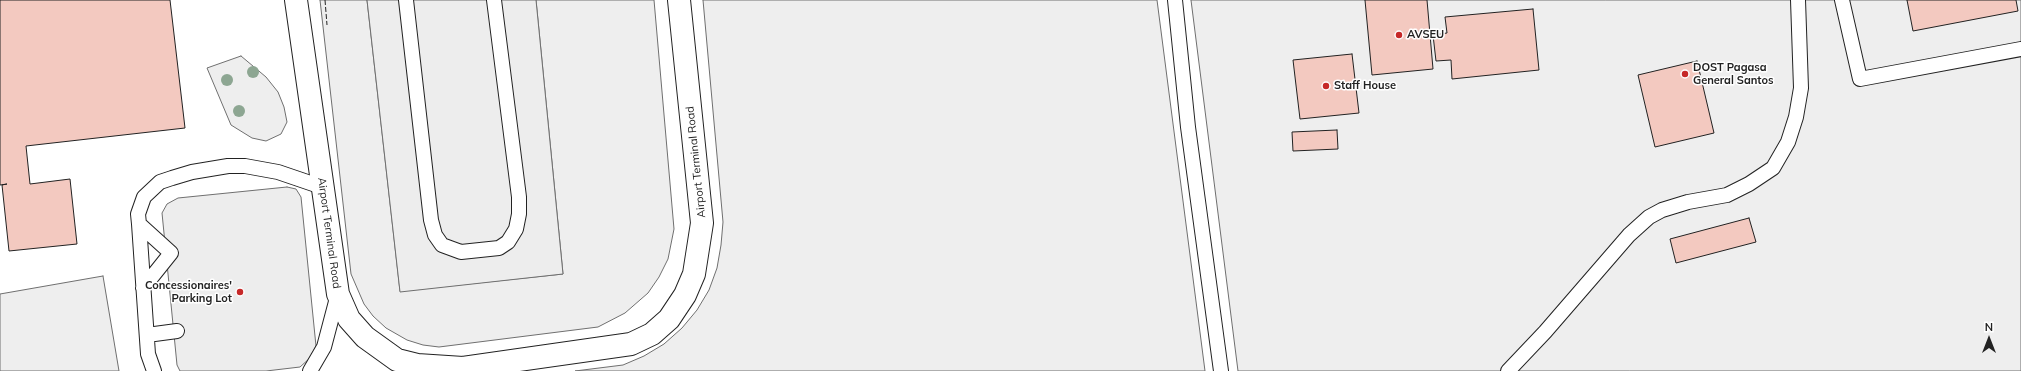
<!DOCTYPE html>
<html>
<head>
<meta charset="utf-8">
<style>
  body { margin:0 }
  #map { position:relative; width:2021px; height:371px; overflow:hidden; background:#fff; font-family:Mulish,sans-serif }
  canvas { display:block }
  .north { position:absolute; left:1969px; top:319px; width:40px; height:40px; -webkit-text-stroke:3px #fff; paint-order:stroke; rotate:0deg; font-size:11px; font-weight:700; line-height:16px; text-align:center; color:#222 }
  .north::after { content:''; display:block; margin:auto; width:14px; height:18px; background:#222; clip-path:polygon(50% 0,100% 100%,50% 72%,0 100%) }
</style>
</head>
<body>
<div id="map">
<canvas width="2021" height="371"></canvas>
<div class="north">N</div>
</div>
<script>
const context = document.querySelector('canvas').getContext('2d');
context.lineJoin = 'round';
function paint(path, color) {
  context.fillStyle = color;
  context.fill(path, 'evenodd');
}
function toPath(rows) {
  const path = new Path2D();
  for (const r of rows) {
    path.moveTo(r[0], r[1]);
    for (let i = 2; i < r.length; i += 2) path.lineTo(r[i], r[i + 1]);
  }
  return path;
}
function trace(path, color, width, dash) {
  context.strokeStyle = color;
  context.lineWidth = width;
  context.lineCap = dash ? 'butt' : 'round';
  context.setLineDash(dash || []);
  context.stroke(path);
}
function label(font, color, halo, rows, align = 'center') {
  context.font = font + ' Mulish,sans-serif';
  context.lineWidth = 3;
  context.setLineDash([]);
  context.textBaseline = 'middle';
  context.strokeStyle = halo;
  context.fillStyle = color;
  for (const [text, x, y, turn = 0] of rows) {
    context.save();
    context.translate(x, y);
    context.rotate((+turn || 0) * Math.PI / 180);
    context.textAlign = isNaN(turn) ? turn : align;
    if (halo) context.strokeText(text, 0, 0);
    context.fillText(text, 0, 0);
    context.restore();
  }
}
const green = toPath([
  [320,0,367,0,400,291,563,274,536,0,654,0,674,229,668,259,659,277,648,293,625,313,598,327,439,347,423,345,407,340,386,328,373,316,364,304,351,274,320,0],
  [703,0,1157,0,1205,371,575,371,623,365,644,356,664,344,682,328,697,310,709,290,717,268,721,245,723,222,703,0],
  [1191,0,2021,0,2021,371,1238,371,1191,0],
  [241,56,266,77,278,92,284,107,287,122,281,134,266,141,252,138,231,125,207,68,241,56],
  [103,276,119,371,0,371,0,294,103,276]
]);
const parking = toPath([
  [367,0,536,0,563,274,400,292,367,0],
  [287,187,296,189,301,197,316,346,310,358,300,367,266,371,180,371,177,365,162,213,167,204,178,198,287,187]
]);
const building = toPath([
  [0,0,170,0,185,128,26,146,30,184,70,179,77,244,9,251,2,185,7,184,0,185,0,0],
  [1365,0,1427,0,1433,69,1372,75,1365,0],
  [1907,0,2016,0,2018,11,1913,31,1907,0],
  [1533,9,1539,70,1452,79,1451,60,1436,61,1433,35,1447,33,1445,17,1533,9],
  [1352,54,1359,113,1300,119,1293,60,1352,54],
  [1697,61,1714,133,1655,147,1638,75,1697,61],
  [1337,130,1338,149,1293,151,1292,132,1337,130],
  [1749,218,1756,242,1676,263,1670,239,1749,218]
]);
const lane = toPath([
  [406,0,431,220,435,235,442,245,461,252,499,248,508,242,516,229,519,214,519,197,494,0],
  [1175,0,1188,127,1221,371],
  [1842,0,1860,79,2021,49],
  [139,224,171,253,143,288],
  [147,335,177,331],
  [154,371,148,354,139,224,138,214,144,197,160,182,172,178,192,172,228,166,245,166,278,172,322,187],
  [310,371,324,347,338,294],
  [1508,371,1545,332,1629,235,1649,217,1662,210,1688,202,1727,195,1749,184,1773,168,1788,142,1796,117,1801,88,1798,0]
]);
const street = toPath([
  [296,0,338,294,349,319,365,337,397,360,417,365,463,368,631,344,652,334,669,319,685,295,694,274,702,223,679,0]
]);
const fence = toPath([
  [325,0,327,25]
]);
const trees = [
  [253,72],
  [227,80],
  [239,111]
];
const markers = [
  [1399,35,4,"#c62828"],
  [1685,74,4,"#c62828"],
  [1326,86,4,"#c62828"],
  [240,292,4,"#c62828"]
];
const poiNames = [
  ["AVSEU",1407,35],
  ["DOST Pagasa",1693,68],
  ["General Santos",1693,81],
  ["Staff House",1334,86],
  ["Concessionaires'",232,286,"right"],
  ["Parking Lot",232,299,"right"]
];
const streetNames = [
  ["Airport Terminal Road",696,162,-96],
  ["Airport Terminal Road",329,233,82]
];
paint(green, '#eee');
trace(green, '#6f6f6f', 1);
paint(parking, '#ededed');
trace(parking, '#6f6f6f', 1);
paint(building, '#f3c9c0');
trace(building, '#222', 1);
trace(lane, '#222', 16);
trace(street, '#222', 24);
trace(lane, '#fff', 14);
trace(street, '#fff', 22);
trace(fence, '#222', 1, [5, 2]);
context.fillStyle = '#8da692';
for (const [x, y] of trees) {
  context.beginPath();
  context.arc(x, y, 6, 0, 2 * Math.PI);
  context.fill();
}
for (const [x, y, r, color] of markers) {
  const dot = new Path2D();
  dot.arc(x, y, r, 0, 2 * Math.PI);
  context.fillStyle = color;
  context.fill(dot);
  trace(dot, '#fff', 1.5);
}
label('bold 11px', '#222', '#fff', poiNames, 'left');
label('11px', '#222', '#fff', streetNames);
</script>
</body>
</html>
